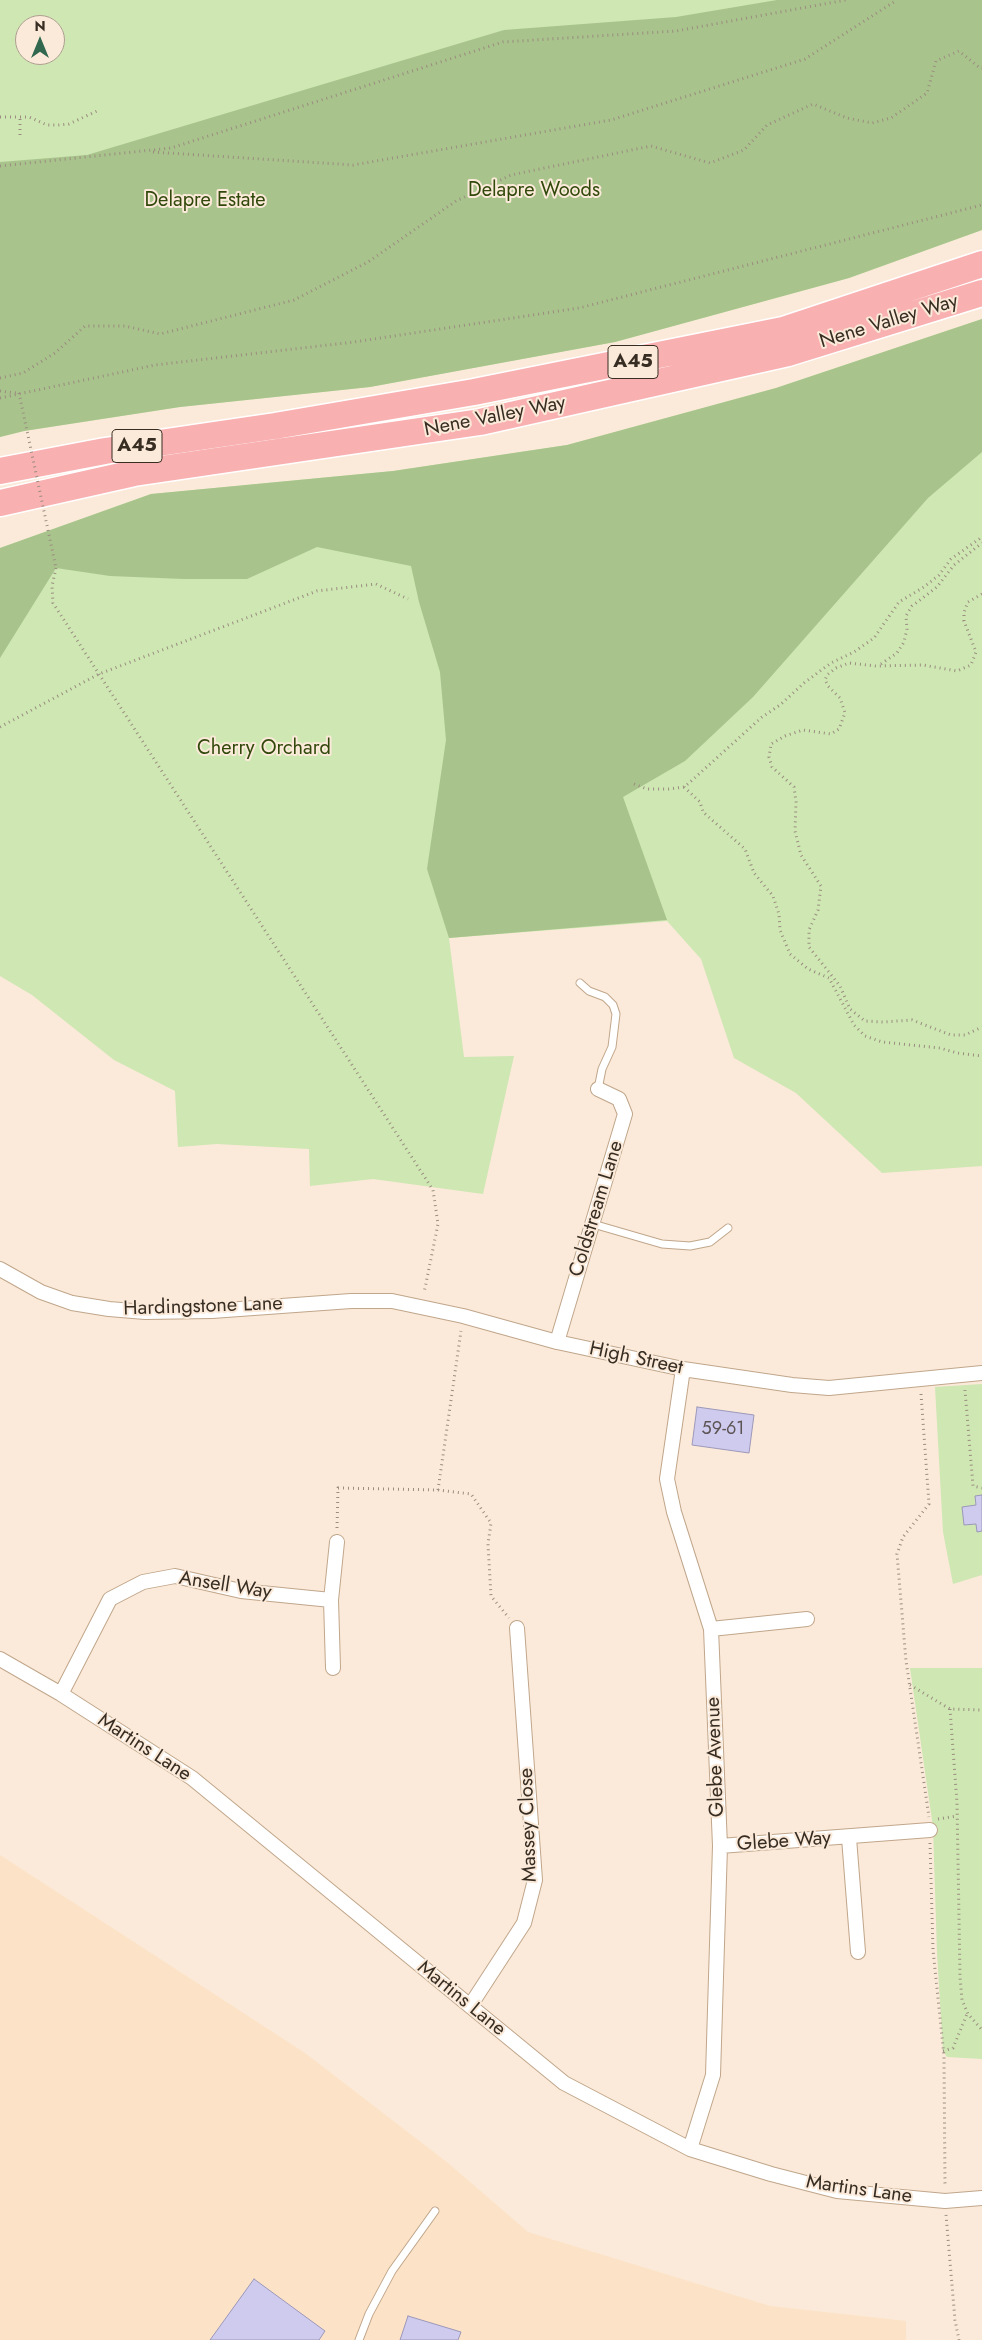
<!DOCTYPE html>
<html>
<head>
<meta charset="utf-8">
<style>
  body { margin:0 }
  #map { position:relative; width:982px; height:2340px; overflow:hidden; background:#fbead9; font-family:Jost,sans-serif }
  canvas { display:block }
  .north { position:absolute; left:15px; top:15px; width:50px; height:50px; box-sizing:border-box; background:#fbead9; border:1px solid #ad9e90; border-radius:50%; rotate:0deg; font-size:14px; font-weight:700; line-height:20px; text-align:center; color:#372d22 }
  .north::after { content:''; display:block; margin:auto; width:18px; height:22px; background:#31684f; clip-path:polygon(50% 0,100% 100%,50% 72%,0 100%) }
</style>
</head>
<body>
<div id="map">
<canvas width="982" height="2340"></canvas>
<div class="north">N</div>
</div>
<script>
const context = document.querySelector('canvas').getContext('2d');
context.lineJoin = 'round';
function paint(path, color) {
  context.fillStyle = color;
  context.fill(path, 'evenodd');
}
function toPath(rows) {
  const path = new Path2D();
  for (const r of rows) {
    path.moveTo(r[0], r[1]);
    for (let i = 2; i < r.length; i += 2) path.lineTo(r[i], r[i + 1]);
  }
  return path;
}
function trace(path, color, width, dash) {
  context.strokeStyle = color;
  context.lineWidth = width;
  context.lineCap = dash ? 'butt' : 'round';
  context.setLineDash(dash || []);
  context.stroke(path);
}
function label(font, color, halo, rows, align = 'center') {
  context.font = font + ' Jost,sans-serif';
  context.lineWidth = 4;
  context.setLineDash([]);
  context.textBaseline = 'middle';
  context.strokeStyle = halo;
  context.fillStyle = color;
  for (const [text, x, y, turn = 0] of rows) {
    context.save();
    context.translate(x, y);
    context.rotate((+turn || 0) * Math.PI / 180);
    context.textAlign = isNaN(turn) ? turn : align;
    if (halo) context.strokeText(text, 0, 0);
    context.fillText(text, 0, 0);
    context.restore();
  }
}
const built = toPath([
  [0,1855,305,2053,448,2163,528,2232,770,2306,906,2321,906,2340,0,2340]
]);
const green = toPath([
  [0,0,982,0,982,230,849,278,615,342,370,387,180,407,24,431,0,437],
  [25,25,55,25,55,55,25,55],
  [982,319,982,1166,882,1173,796,1093,734,1058,701,959,667,921,449,938,464,1057,514,1056,483,1194,373,1179,310,1186,309,1149,217,1144,178,1147,175,1091,114,1060,32,995,0,976,0,548,151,494,393,471,567,445,776,388],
  [982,1384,982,1575,953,1584,943,1532,935,1387],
  [910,1668,982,1668,982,2059,947,2057,943,2051,937,1953,933,1827]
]);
const forest = toPath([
  [777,0,982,0,982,230,849,278,615,342,370,387,180,407,24,431,0,437,0,162,87,155,504,30,676,17],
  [982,319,982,452,928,498,753,697,685,761,623,797,667,920,449,938,427,869,446,740,440,672,419,602,411,566,317,547,247,579,184,579,110,576,56,568,0,658,0,548,151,494,393,471,567,445,776,388]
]);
const building = toPath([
  [697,1407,754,1415,749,1453,692,1445,697,1407],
  [982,1495,982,1531,977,1532,976,1524,964,1525,962,1507,976,1505,975,1496,982,1495],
  [254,2279,325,2331,319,2340,210,2340,254,2279],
  [408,2316,461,2332,458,2340,400,2340,408,2316]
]);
const path = toPath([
  [0,117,29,117,47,125,58,125,69,124,97,111],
  [20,135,20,117],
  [153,152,353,165,611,120,805,59,897,0],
  [0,166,171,148,503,42,676,31,846,0],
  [0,378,23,373,55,353,85,326,125,326,160,334,294,300,368,262,456,201,511,175,651,146,710,163,744,150,767,125,813,104,847,118,872,123,891,118,927,93,936,61,959,51,980,68,982,68],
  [0,391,16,393],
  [0,398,155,365,354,342,579,308,982,205],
  [56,568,52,586,53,603,433,1190,438,1224,424,1293],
  [982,594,968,602,964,612,964,621,976,652,971,665,957,671,923,665,876,666,849,663,836,668,827,675,825,680,828,686,840,698,845,713,839,729,831,734,803,730,785,736,771,744,769,757,772,767,794,787,796,802,795,831,801,855,821,886,818,910,809,930,809,947,840,986,850,1009,865,1021,883,1022,912,1020,951,1035,965,1035,982,1027],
  [881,664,897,653,904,642,907,629,906,616,912,606,937,587,954,565,982,543],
  [0,727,99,674,317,591,376,584,408,599],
  [634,784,647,789,669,789,684,787,689,783,762,717,780,705,804,683,831,663,854,652,874,638,899,602,924,587,939,575,951,559,982,537],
  [684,787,700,802,703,812,745,849,754,873,773,896,779,914,780,930,790,954,808,969,829,978,854,1025,865,1036,882,1042,940,1048,957,1053,982,1056],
  [965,1390,973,1486,982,1488],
  [921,1394,929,1504,903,1537,897,1554,906,1661,929,1817],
  [438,1490,461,1331],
  [337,1528,338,1488,438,1490,471,1494,491,1523,488,1544,491,1596,509,1618],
  [910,1685,950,1709,982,1710],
  [950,1709,957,1803,960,1977,962,2000,968,2014,982,2030],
  [938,1819,957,1816],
  [930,1843,933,1950,944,2056,945,2187],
  [943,2051,953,2048,967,2014],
  [946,2215,955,2320,959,2340]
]);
const lane = toPath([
  [580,983,589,991,605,997,613,1005,616,1014,612,1047,602,1069,598,1089],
  [593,1224,662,1244,690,1246,710,1242,728,1228],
  [359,2340,369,2314,392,2271,435,2211]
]);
const street = toPath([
  [0,1269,41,1292,72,1303,109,1309,145,1312,212,1311,351,1301,392,1301,463,1316,557,1342,683,1369,792,1385,829,1388,982,1373],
  [557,1342,625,1114,619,1099,598,1089],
  [683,1369,667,1479,674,1512,711,1629,720,1846,713,2075,690,2149],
  [711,1629,807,1619],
  [0,1659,61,1694,192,1778,564,2083,690,2149,771,2174,837,2191,945,2201,982,2198],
  [333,1668,331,1600,337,1542],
  [61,1694,110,1599,143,1582,175,1576,241,1591,331,1600],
  [849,1838,858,1952],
  [720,1846,930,1830],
  [470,2006,524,1923,535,1880,517,1628]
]);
const highway = toPath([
  [0,471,105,451,275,426,474,392,783,330,982,264],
  [0,503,134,473,480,422,788,353,982,293]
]);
const pathBridge = toPath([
  [19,393,56,568]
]);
const numberNames = [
  ["59-61",723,1430]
];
const shields = [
  [633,362,50],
  [137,446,50]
];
const shieldNames = [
  ["A45",633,362],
  ["A45",137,446]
];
const parkNames = [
  ["Delapre Woods",534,191],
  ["Delapre Estate",205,201],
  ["Cherry Orchard",264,749]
];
const streetNames = [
  ["Nene Valley Way",889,322,-17],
  ["Nene Valley Way",495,417,-11],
  ["Coldstream Lane",597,1209,-73],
  ["Hardingstone Lane",203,1307,-2],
  ["High Street",636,1359,12],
  ["Ansell Way",225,1586,9],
  ["Martins Lane",144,1748,33],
  ["Glebe Avenue",716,1757,-92],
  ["Massey Close",529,1825,-92],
  ["Glebe Way",784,1842,-4],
  ["Martins Lane",461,1999,39],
  ["Martins Lane",859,2190,8]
];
paint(built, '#fce2c6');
paint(green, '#cee7b3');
paint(forest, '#a9c38c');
paint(building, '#cfcbee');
trace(building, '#9c98b9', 1);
trace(lane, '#c0a68b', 9);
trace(street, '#c0a68b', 16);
trace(highway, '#fff', 29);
trace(path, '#9a8d7f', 3, [1, 4]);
trace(lane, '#fff', 7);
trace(street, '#fff', 14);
trace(highway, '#f9b0b1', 26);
trace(pathBridge, '#9a8d7f', 3, [1, 4]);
label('18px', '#5d5455', null, numberNames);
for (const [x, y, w] of shields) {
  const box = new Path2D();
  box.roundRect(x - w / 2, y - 16.5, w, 33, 4);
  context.fillStyle = '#fbead9';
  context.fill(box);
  trace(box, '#372d22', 1);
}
label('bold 19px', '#372d22', null, shieldNames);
label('20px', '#31480b', '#fbead9', parkNames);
label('20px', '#372d22', '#fbead9', streetNames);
</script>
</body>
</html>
